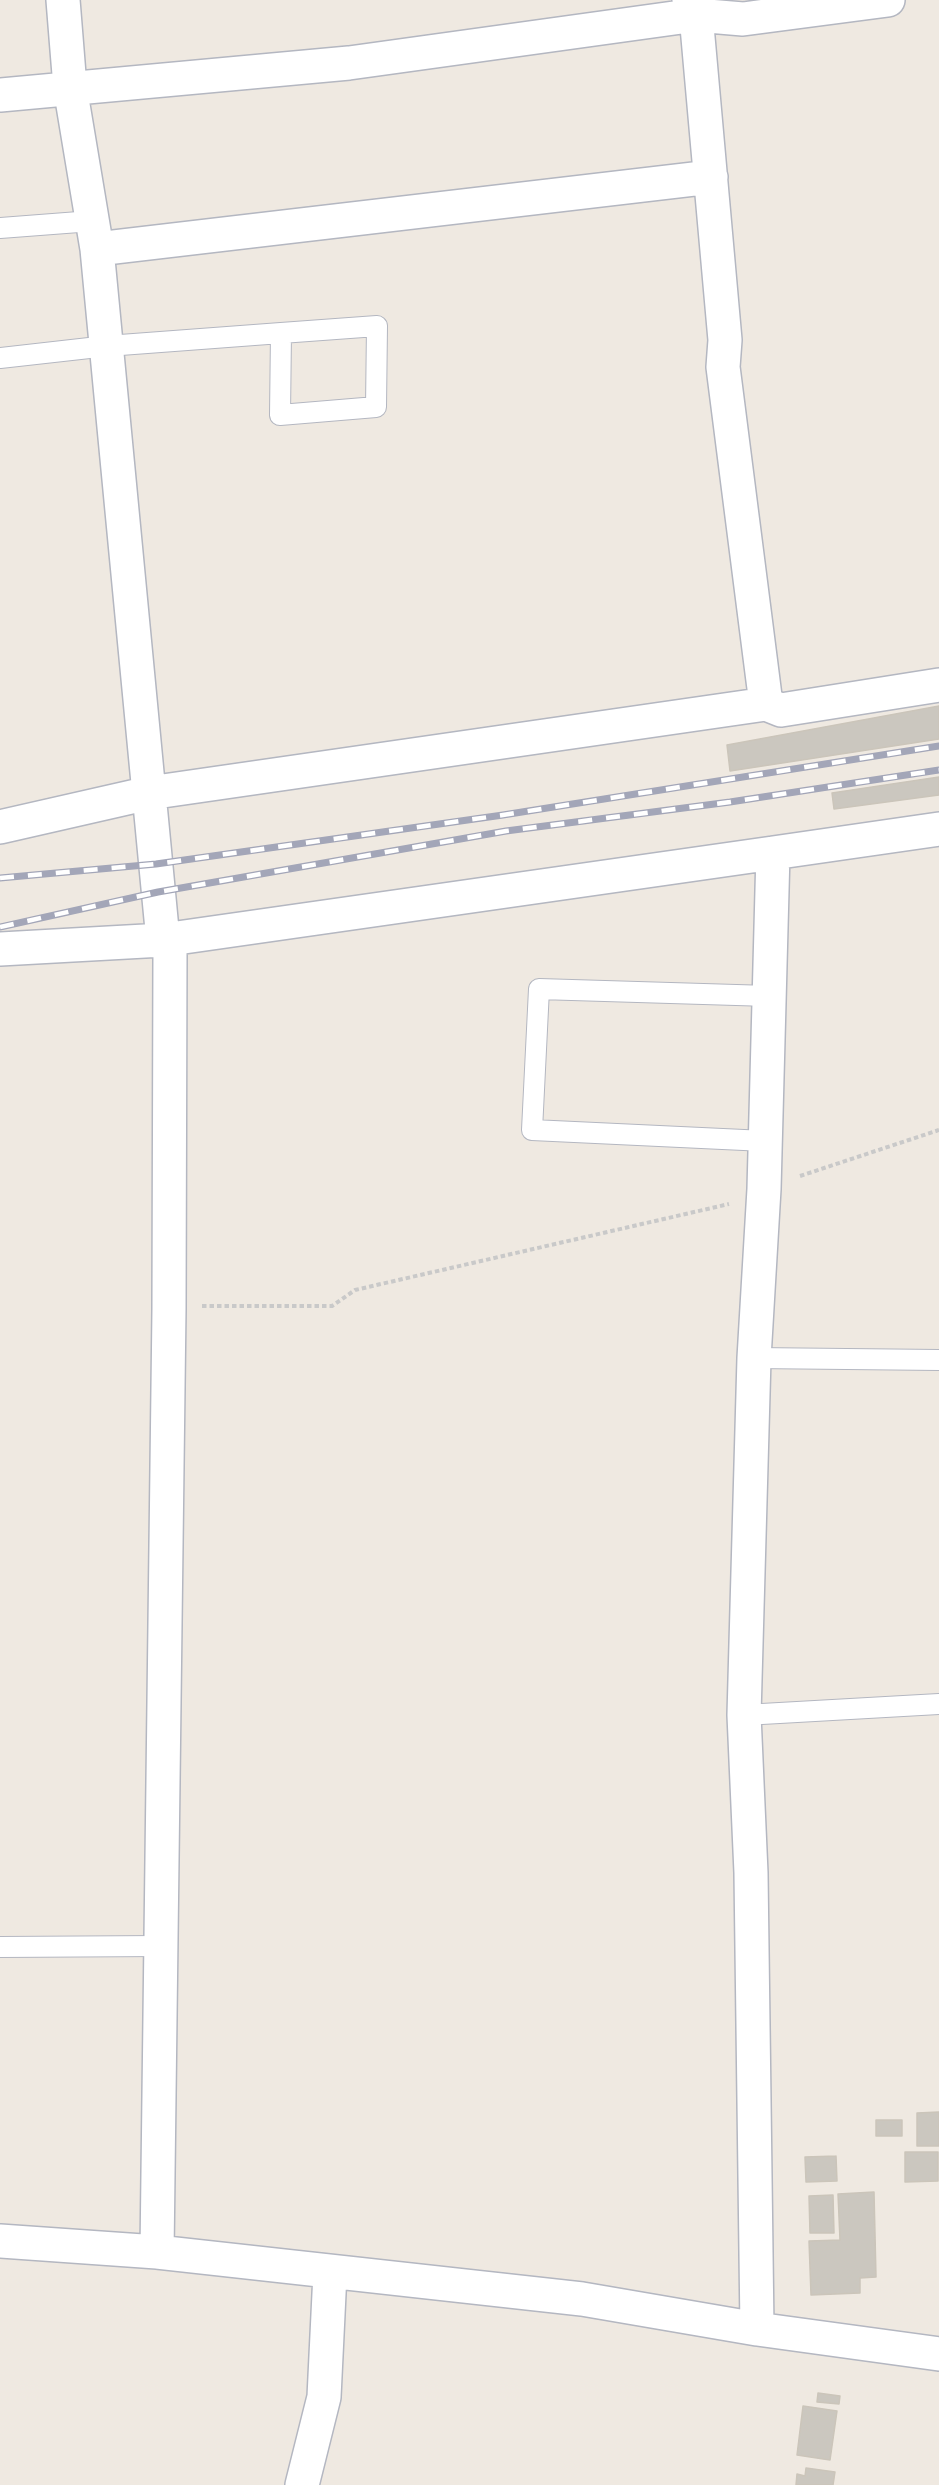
<!DOCTYPE html>
<html>
<head>
<meta charset="utf-8">
<style>
  body { margin:0 }
  canvas { display:block; background:#efe9e1 }
</style>
</head>
<body>
<canvas width="939" height="2485"></canvas>
<script>
const context = document.querySelector('canvas').getContext('2d');
context.lineJoin = 'round';
function paint(path, color) {
  context.fillStyle = color;
  context.fill(path, 'evenodd');
}
function toPath(rows) {
  const path = new Path2D();
  for (const r of rows) {
    path.moveTo(r[0], r[1]);
    for (let i = 2; i < r.length; i += 2) path.lineTo(r[i], r[i + 1]);
  }
  return path;
}
function trace(path, color, width, dash) {
  context.strokeStyle = color;
  context.lineWidth = width;
  context.lineCap = dash ? 'butt' : 'round';
  context.setLineDash(dash || []);
  context.stroke(path);
}
const building = toPath([
  [939,706,939,739,730,771,727,745,939,706],
  [939,777,939,795,834,809,832,793,939,777],
  [939,2112,939,2146,917,2146,917,2113,939,2112],
  [876,2120,902,2120,902,2136,876,2136,876,2120],
  [905,2152,938,2152,938,2181,905,2182,905,2152],
  [836,2156,837,2181,806,2182,805,2157,836,2156],
  [874,2192,876,2277,860,2278,860,2293,811,2295,809,2241,840,2240,838,2194,874,2192],
  [833,2195,834,2233,810,2233,809,2196,833,2195],
  [818,2393,840,2396,839,2404,817,2402,818,2393],
  [803,2406,837,2411,830,2460,797,2455,803,2406],
  [806,2468,835,2472,833,2485,796,2485,797,2474,805,2476,806,2468]
]);
const path = toPath([
  [800,1176,939,1130],
  [202,1306,332,1306,355,1290,729,1204]
]);
const service = toPath([
  [0,228,92,221],
  [0,358,107,346,281,333,377,326,376,407,280,415,281,333],
  [765,1141,532,1130,539,989,769,996],
  [754,1358,939,1360],
  [744,1715,939,1704],
  [0,1947,161,1946]
]);
const minor = toPath([
  [63,0,70,87,97,249,163,940,170,951,169,1309,157,2252],
  [689,0,696,15,725,340,723,367,766,704,781,710,939,685],
  [0,95,349,63,696,15,743,19,888,0],
  [97,249,711,177],
  [0,827,149,793,766,704],
  [773,853,939,829],
  [0,949,163,940,773,853,764,1189,754,1358,744,1715,751,1873,757,2329],
  [0,2241,157,2252,582,2299,757,2329,939,2354],
  [302,2485,324,2397,330,2273]
]);
const rail = toPath([
  [0,878,156,864,503,815,939,746],
  [0,927,158,892,506,831,730,802,939,770]
]);
paint(building, '#cbc7bf');
trace(building, '#cbc5ba', 1.5);
trace(service, '#b4b7c1', 22);
trace(minor, '#b4b7c1', 36);
trace(path, '#c9c9c9', 4, [4.5, 3]);
trace(service, '#fff', 20);
trace(minor, '#fff', 33);
trace(rail, '#a3a6b8', 7);
trace(rail, '#fff', 4.5, [14]);
</script>
</body>
</html>
